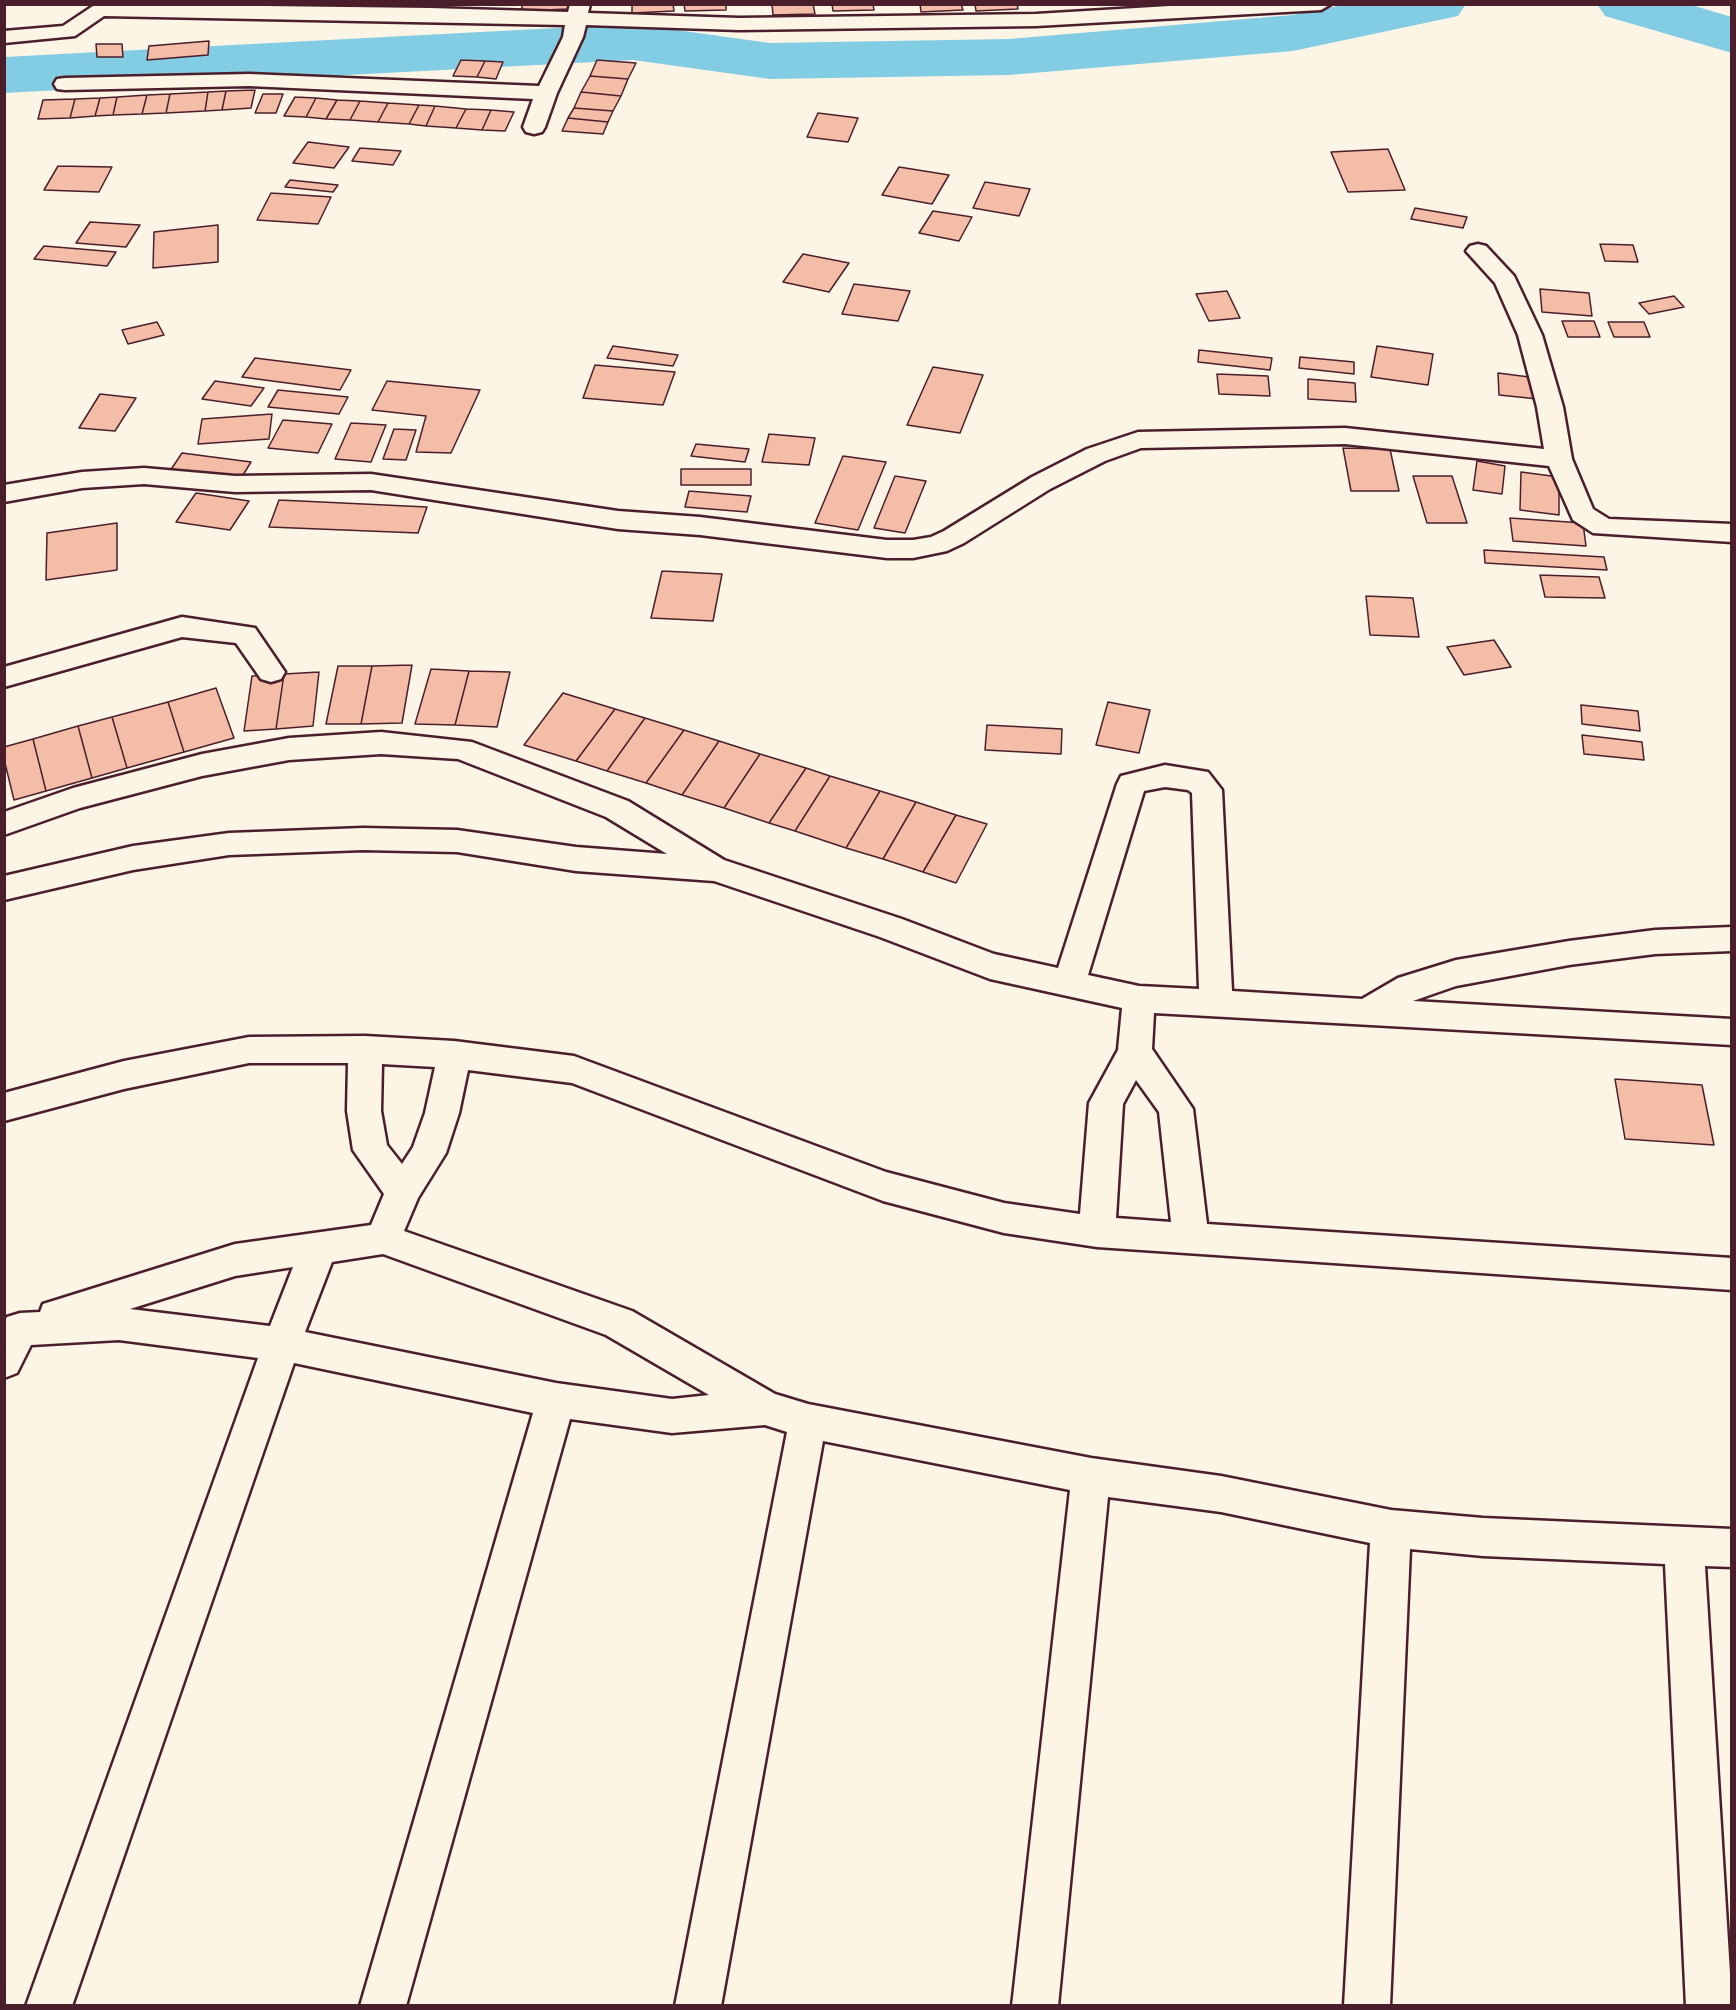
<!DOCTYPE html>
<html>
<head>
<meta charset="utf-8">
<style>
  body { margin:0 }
  #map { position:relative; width:1736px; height:2010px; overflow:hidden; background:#fcf5e5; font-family:"Patrick Hand",sans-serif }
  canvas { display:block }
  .frame { position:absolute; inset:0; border:6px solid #4a1f2b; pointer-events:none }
</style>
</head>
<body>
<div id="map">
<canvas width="1736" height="2010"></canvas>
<div class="frame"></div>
</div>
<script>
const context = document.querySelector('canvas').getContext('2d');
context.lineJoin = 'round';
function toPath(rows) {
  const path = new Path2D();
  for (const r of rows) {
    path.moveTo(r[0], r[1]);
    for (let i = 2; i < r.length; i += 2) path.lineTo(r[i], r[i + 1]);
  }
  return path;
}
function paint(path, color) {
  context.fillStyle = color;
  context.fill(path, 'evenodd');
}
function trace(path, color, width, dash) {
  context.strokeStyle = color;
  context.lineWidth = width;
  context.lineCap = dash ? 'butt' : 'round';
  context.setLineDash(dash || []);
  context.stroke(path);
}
const river = toPath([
  [1348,4,1466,4,1458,16,1293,51,1009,75,770,79,633,60,4,93,4,57,633,24,770,43,1009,39,1293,15,1348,4],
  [1597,4,1688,4,1732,17,1732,53,1605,16,1597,4]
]);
const building = toPath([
  [522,4,568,4,568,9,522,11,522,4],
  [632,4,673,4,674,11,632,13,632,4],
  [684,4,726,4,726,10,685,11,684,4],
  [772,4,813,4,815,14,773,15,772,4],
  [832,4,873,4,874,10,833,11,832,4],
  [920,4,961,4,963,10,921,12,920,4],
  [975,4,1017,4,1018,9,976,11,975,4],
  [209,41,208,55,147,60,149,46,209,41],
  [96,44,122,44,123,57,97,57,96,44],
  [461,60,485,61,477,77,453,76,461,60],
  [597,60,636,63,628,79,590,76,597,60],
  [485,61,503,62,496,79,477,77,485,61],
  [590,76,628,79,621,96,581,92,590,76],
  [255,90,251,108,222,110,226,91,255,90],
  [226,91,222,110,205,111,208,92,226,91],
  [208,92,205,111,166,113,170,94,208,92],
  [581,92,621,96,613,111,574,108,581,92],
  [170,94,166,113,142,114,147,95,170,94],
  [263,94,283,94,276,113,255,113,263,94],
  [147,95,142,114,113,115,117,97,147,95],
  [117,97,113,115,95,116,100,98,117,97],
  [295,97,316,98,306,117,284,116,295,97],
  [100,98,95,116,70,118,75,99,100,98],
  [316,98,337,100,326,119,306,117,316,98],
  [75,99,70,118,38,119,43,100,75,99],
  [337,100,360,101,350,120,326,119,337,100],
  [360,101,388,103,378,122,350,120,360,101],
  [388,103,419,105,409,124,378,122,388,103],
  [419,105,435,106,426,126,409,124,419,105],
  [435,106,466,109,456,128,426,126,435,106],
  [574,108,613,111,608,122,568,118,574,108],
  [466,109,491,110,482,130,456,128,466,109],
  [491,110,514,112,505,131,482,130,491,110],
  [818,113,858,118,848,142,807,137,818,113],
  [568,118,608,122,603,134,562,131,568,118],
  [308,142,349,147,334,168,293,163,308,142],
  [360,148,401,151,393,165,352,161,360,148],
  [1388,149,1405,190,1348,192,1331,152,1388,149],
  [58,166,112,167,99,192,44,190,58,166],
  [899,167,949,175,932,204,882,195,899,167],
  [290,180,338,185,333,192,285,187,290,180],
  [985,182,1030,189,1019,216,973,208,985,182],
  [271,193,331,197,318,224,257,220,271,193],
  [1415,208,1467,217,1463,228,1411,219,1415,208],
  [933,211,972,217,959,241,919,233,933,211],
  [90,222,140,225,126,247,76,243,90,222],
  [218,225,218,262,153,268,154,232,218,225],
  [1600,244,1633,245,1638,262,1605,261,1600,244],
  [44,246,116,252,107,266,34,259,44,246],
  [803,254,849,263,829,292,783,282,803,254],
  [854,284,910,291,898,321,842,314,854,284],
  [1540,289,1589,293,1592,316,1542,312,1540,289],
  [1227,291,1240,318,1209,321,1196,294,1227,291],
  [1674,296,1684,307,1649,314,1639,303,1674,296],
  [1562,321,1594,321,1600,337,1568,337,1562,321],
  [157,322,164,335,128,344,122,330,157,322],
  [1608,322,1644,322,1650,337,1614,337,1608,322],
  [613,346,678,355,673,366,607,358,613,346],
  [1377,346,1433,354,1428,385,1371,377,1377,346],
  [1199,350,1272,358,1270,370,1198,362,1199,350],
  [1300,357,1354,362,1354,374,1299,368,1300,357],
  [255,358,351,370,340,390,242,377,255,358],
  [595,365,675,372,663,405,583,398,595,365],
  [933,367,983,375,960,433,907,425,933,367],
  [1498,373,1537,378,1538,399,1499,395,1498,373],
  [1217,374,1268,376,1270,396,1219,394,1217,374],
  [1308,379,1355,383,1356,402,1308,399,1308,379],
  [215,381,264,388,251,406,202,399,215,381],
  [387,381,480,390,451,453,416,452,426,416,372,410,387,381],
  [278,390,348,397,339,414,268,407,278,390],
  [100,394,136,398,115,431,79,428,100,394],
  [272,414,269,439,198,444,202,419,272,414],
  [283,420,332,424,318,453,268,448,283,420],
  [351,423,386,425,371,462,335,459,351,423],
  [394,429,416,430,406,460,383,459,394,429],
  [769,434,815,438,809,465,762,462,769,434],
  [696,444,749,449,745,462,691,456,696,444],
  [1343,448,1390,449,1399,491,1351,491,1343,448],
  [182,453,251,462,240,480,170,471,182,453],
  [843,456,886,462,858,530,815,523,843,456],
  [1477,461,1505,466,1502,494,1473,490,1477,461],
  [681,469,751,469,751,485,681,485,681,469],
  [1521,472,1559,477,1559,515,1520,510,1521,472],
  [895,476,926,481,905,533,874,528,895,476],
  [1413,476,1452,476,1467,523,1427,523,1413,476],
  [689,491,751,496,747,512,685,507,689,491],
  [196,493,249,501,230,530,176,522,196,493],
  [279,500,427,507,418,533,269,527,279,500],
  [1510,518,1583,523,1586,546,1513,541,1510,518],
  [117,523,117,570,46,580,47,533,117,523],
  [1484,550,1604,557,1607,570,1485,563,1484,550],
  [662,571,722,574,713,621,651,618,662,571],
  [1540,575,1599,577,1605,598,1545,597,1540,575],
  [1366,596,1413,598,1419,637,1370,635,1366,596],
  [1494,640,1511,667,1464,675,1447,647,1494,640],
  [412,665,402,723,361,724,372,666,412,665],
  [338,666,372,666,361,724,326,724,338,666],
  [431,669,469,671,455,725,415,724,431,669],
  [469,671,510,672,497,727,455,725,469,671],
  [319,672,313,726,276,729,284,674,319,672],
  [284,674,276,729,244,731,252,676,284,674],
  [216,688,234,738,184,752,168,702,216,688],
  [563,693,615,709,576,761,524,745,563,693],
  [168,702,184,752,127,768,112,717,168,702],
  [1108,702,1150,710,1139,753,1096,745,1108,702],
  [1581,705,1638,711,1640,731,1582,724,1581,705],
  [615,709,645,718,607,771,576,761,615,709],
  [112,717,127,768,92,778,78,726,112,717],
  [645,718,684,730,646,783,607,771,645,718],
  [987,725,1062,729,1061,754,985,750,987,725],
  [78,726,92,778,46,791,33,739,78,726],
  [684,730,719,741,682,795,646,783,684,730],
  [1582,735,1642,742,1644,760,1584,754,1582,735],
  [33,739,46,791,14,800,4,759,4,747,33,739],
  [719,741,760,754,724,808,682,795,719,741],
  [760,754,806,768,769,823,724,808,760,754],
  [806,768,830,776,795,831,769,823,806,768],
  [830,776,880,791,846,848,795,831,830,776],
  [880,791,916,802,883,859,846,848,880,791],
  [916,802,956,815,923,872,883,859,916,802],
  [956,815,987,824,956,883,923,872,956,815],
  [1615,1079,1702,1085,1714,1145,1625,1139,1615,1079]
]);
const minor = toPath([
  [96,4,430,8,568,12,570,4,590,4,588,13,739,18,1036,14,1203,4,1331,4,1321,10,1036,26,739,30,586,25,583,37,557,93,545,127,542,132,534,134,526,132,523,127,533,99,249,86,65,90,57,89,54,84,57,79,65,78,249,74,539,86,563,37,565,25,104,16,75,36,4,43,4,31,63,26,96,4],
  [1478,244,1486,246,1514,276,1542,335,1563,407,1572,459,1593,509,1609,519,1732,524,1732,542,1593,533,1573,520,1549,466,1345,444,1141,448,1105,461,1050,489,964,543,947,551,913,558,887,558,700,535,618,529,371,490,235,492,144,484,82,488,4,502,4,485,82,472,144,468,235,476,371,474,618,511,700,517,887,540,913,540,931,537,944,531,1032,477,1087,449,1138,432,1345,428,1544,449,1537,407,1518,335,1495,283,1466,251,1470,246,1478,244],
  [182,617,255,628,285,672,281,679,271,682,261,679,236,643,182,637,4,687,4,667,182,617],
  [381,732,472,742,628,801,724,860,902,919,994,954,1058,968,1117,784,1121,776,1165,765,1208,772,1222,790,1232,991,1362,999,1398,978,1456,960,1569,941,1655,930,1732,927,1732,951,1655,954,1569,965,1456,986,1413,1001,1732,1019,1732,1045,1154,1013,1152,1049,1193,1109,1207,1224,1732,1258,1732,1290,1097,1247,1004,1233,883,1201,572,1083,468,1070,459,1113,446,1153,418,1198,404,1231,632,1311,775,1394,808,1404,1091,1458,1221,1476,1391,1510,1483,1518,1732,1529,1732,1567,1705,1566,1732,2006,1686,2006,1665,1564,1483,1556,1410,1549,1390,2006,1344,2006,1370,1543,1221,1512,1108,1497,1058,2006,1012,2006,1070,1490,823,1441,721,2006,675,2006,787,1432,765,1425,672,1433,570,1419,406,2006,360,2006,533,1413,294,1363,72,2006,26,2006,258,1358,119,1340,31,1345,17,1373,4,1378,4,1322,7,1317,20,1313,40,1312,43,1304,56,1300,235,1244,371,1225,384,1194,353,1150,347,1111,348,1063,249,1063,124,1089,4,1121,4,1093,124,1061,249,1037,365,1036,454,1041,574,1056,886,1172,1004,1203,1080,1214,1089,1103,1118,1050,1122,1008,990,979,880,937,714,881,576,871,457,852,363,850,229,855,133,870,4,900,4,876,133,846,229,833,363,828,457,830,576,847,667,854,606,817,458,759,381,754,289,760,202,776,80,808,4,835,4,812,73,788,202,754,289,738,381,732],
  [1165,787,1188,790,1192,793,1199,989,1139,986,1088,975,1144,791,1165,787],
  [382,1064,435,1067,425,1113,413,1147,402,1164,387,1145,381,1111,382,1064],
  [1136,1080,1159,1112,1171,1222,1116,1218,1123,1104,1136,1080],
  [383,1254,606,1335,709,1395,672,1399,556,1383,305,1332,332,1262,383,1254],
  [293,1267,270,1326,130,1309,235,1276,293,1267]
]);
paint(river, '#82cde3');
paint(building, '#f3bda7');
trace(building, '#4a1f2b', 1.5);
trace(minor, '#4a1f2b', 5);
paint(minor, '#fcf5e5');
</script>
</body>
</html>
